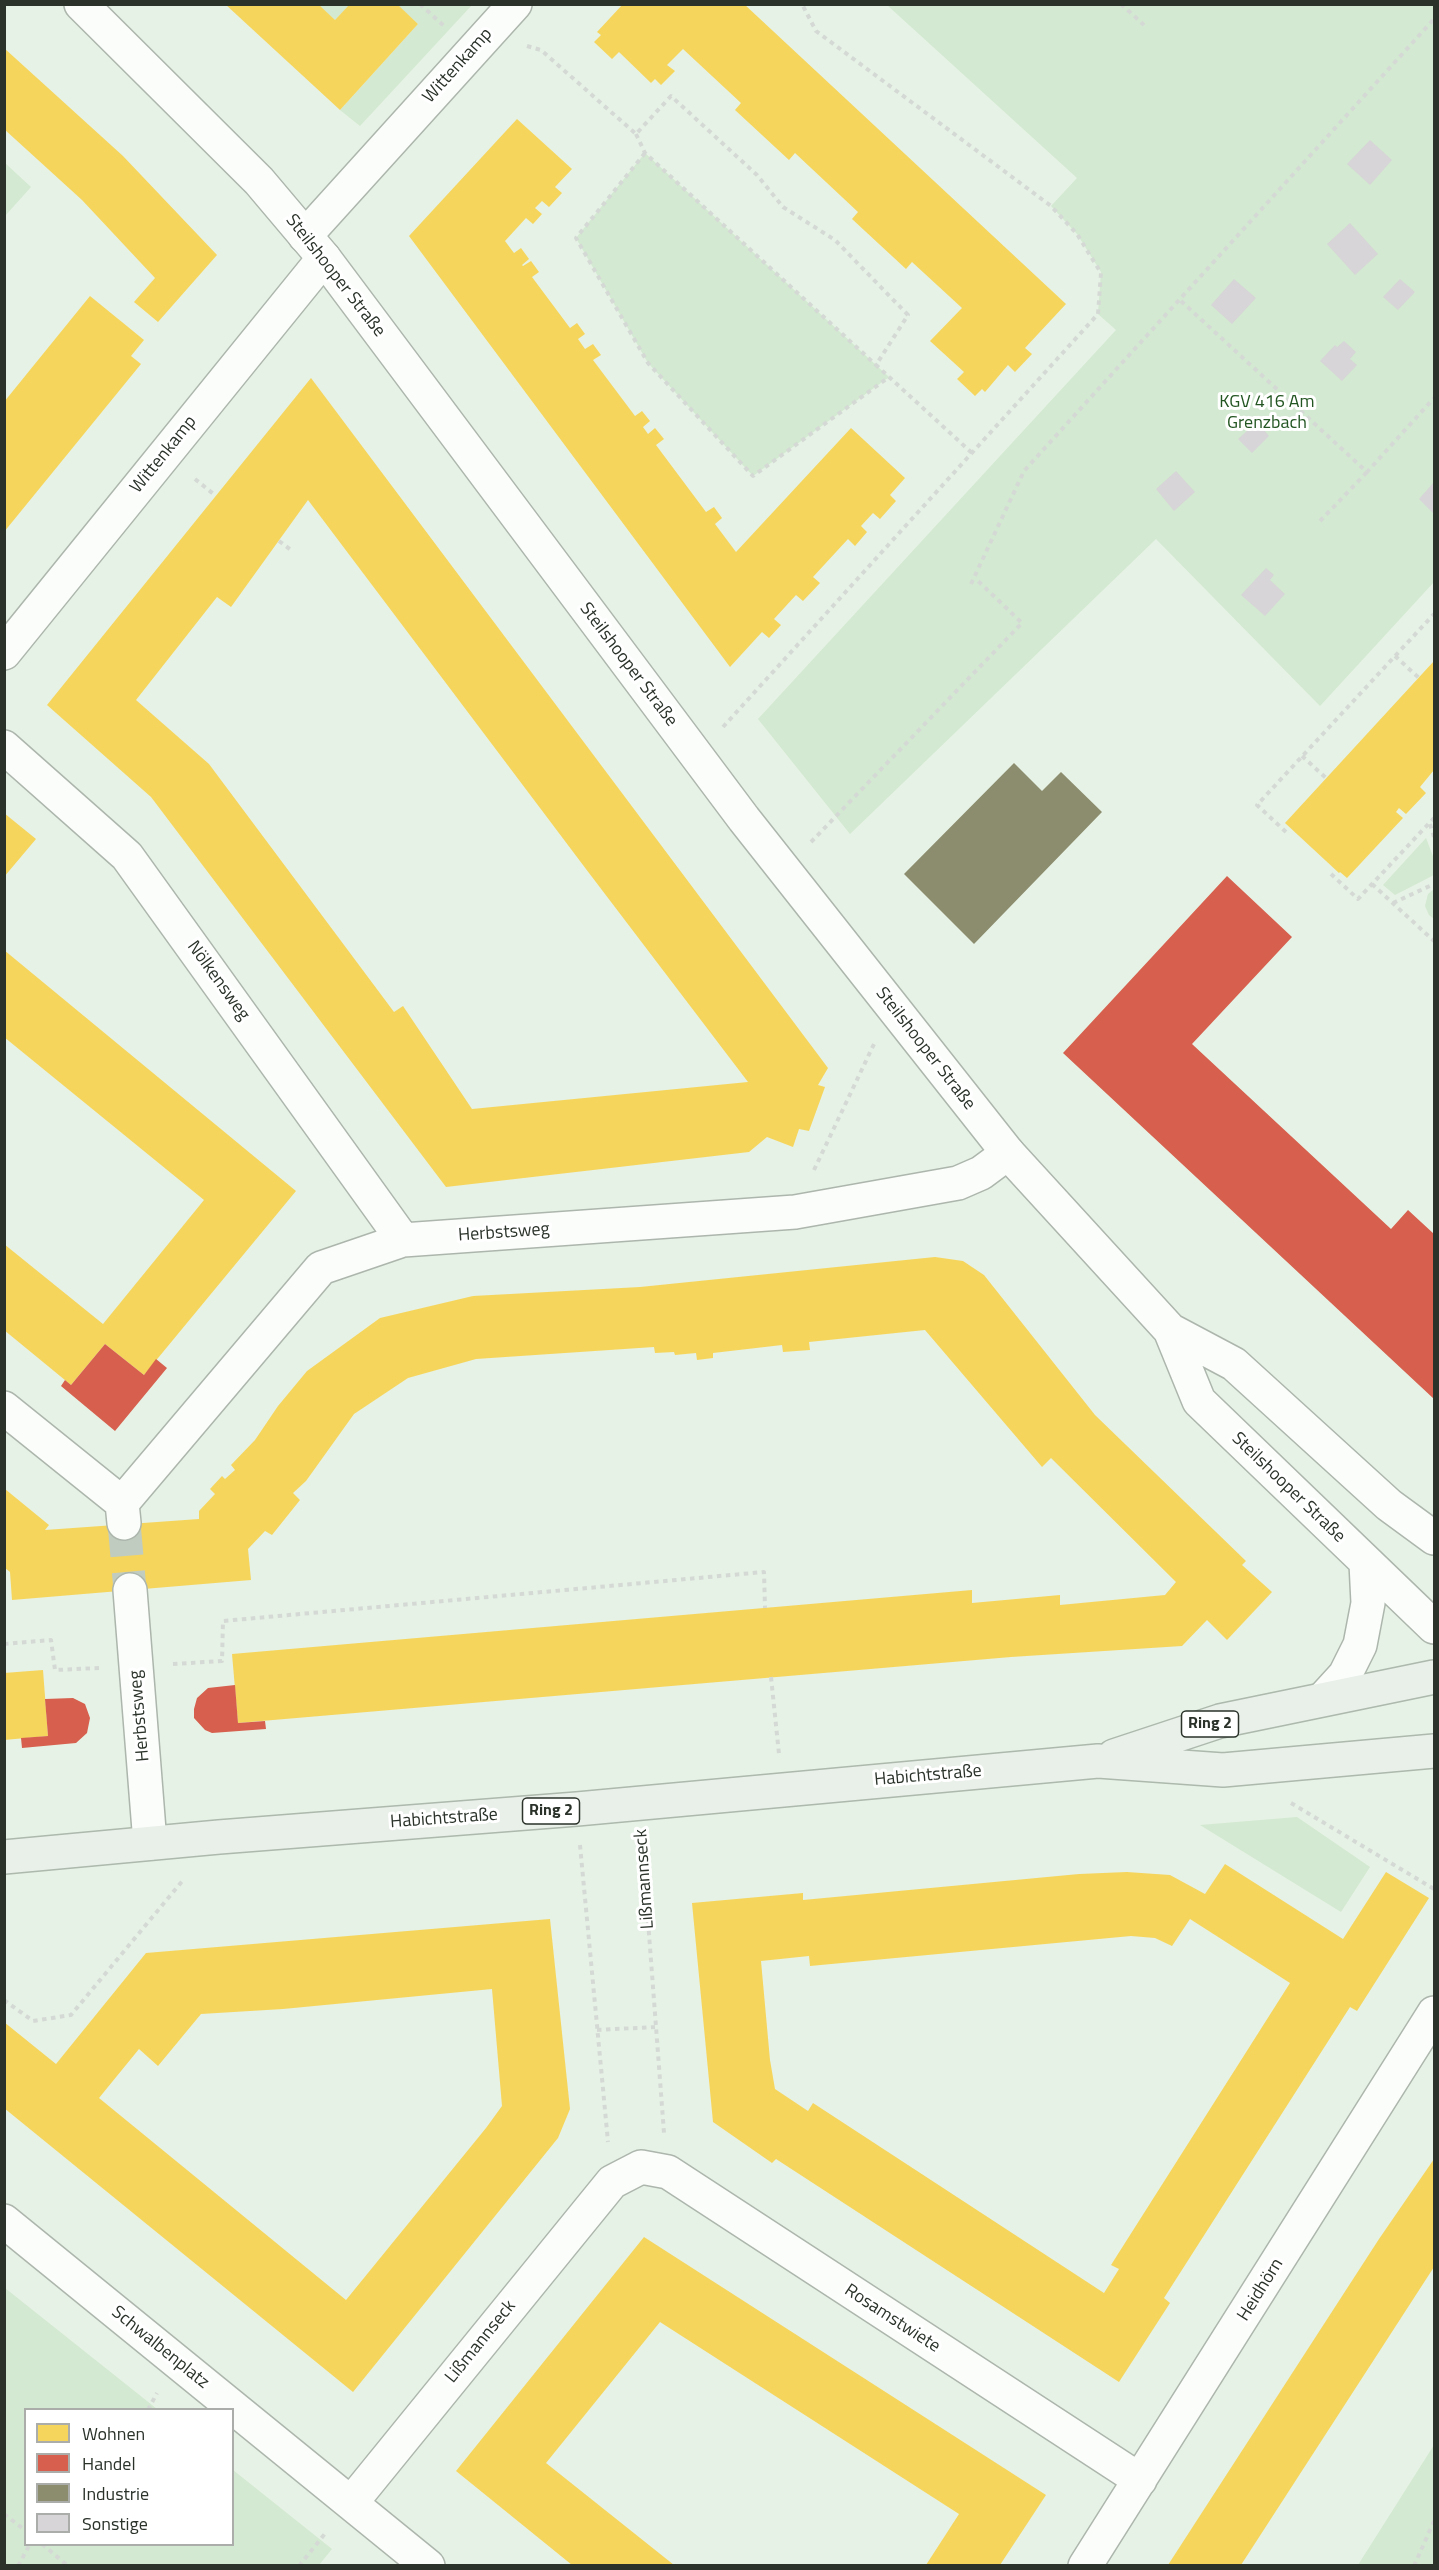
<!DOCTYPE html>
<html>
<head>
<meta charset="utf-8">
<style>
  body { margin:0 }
  #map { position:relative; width:1439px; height:2570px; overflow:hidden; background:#e6f2e5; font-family:"Titillium Web",sans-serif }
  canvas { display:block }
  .frame { position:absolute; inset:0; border:6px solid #2a322a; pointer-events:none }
  .legend { position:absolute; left:24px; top:2408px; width:210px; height:138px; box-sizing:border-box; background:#fff; border:2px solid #aaadaa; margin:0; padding:8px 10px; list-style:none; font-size:18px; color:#2a322a }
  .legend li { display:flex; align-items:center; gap:12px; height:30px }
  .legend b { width:30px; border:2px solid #aaadaa }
</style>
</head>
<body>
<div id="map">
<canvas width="1439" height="2570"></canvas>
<div class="frame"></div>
<ul class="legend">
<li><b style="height:16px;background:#f6d55c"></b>Wohnen</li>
<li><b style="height:16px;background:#d6604d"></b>Handel</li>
<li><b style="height:16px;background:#8c8c6e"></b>Industrie</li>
<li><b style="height:16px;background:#d7d5d7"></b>Sonstige</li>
</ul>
</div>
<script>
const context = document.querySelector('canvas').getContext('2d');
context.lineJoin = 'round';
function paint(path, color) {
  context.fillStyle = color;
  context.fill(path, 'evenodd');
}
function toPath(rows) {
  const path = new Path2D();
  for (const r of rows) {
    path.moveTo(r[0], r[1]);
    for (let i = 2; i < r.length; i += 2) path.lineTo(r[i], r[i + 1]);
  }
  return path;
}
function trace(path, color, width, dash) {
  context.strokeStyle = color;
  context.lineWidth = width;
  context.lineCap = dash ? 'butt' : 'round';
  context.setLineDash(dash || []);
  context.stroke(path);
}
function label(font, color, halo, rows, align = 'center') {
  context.font = font + ' "Titillium Web",sans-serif';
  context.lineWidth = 6;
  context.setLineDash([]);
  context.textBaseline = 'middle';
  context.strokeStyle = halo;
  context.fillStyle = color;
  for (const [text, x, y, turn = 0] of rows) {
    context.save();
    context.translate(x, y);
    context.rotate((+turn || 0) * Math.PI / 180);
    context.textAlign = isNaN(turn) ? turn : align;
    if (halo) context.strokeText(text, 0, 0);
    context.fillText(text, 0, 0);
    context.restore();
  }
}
const green = toPath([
  [318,5,350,5,335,20],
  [397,5,472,5,360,126,340,110,418,24],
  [887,5,1434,5,1434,582,1320,706,1156,539,850,834,758,719,1116,330,1098,314,1101,272,1077,234,1051,206,1077,178],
  [645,153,889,377,753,476,648,363,576,238],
  [5,163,31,187,5,216],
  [1426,838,1434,859,1434,875,1395,895,1383,885],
  [1434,889,1434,919,1429,915,1425,906,1428,894],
  [1297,1817,1370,1867,1341,1912,1200,1825],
  [5,2288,157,2409,26,2410,26,2544,232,2544,233,2470,332,2549,319,2565,5,2565],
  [1434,2445,1434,2565,1358,2565]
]);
const homes = toPath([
  [225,4,318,4,335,20,350,4,397,4,418,24,340,110],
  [623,4,744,4,1066,304,1025,348,1032,354,1015,372,1008,365,985,392,982,389,975,396,957,379,964,372,930,341,962,308,912,262,906,269,852,219,858,212,795,153,789,160,735,110,741,103,683,49,667,65,675,71,661,85,655,79,651,83,619,52,612,59,594,42,601,35,597,32],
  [4,48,123,156,217,255,158,322,134,302,155,278,82,200,4,129],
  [517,119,572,169,555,187,562,193,549,207,542,201,535,208,542,214,533,224,526,218,505,241,514,253,521,248,529,259,522,265,523,266,531,261,539,272,532,277,570,328,577,323,585,334,578,339,585,349,593,344,601,355,593,360,635,416,642,411,650,421,643,427,648,434,655,428,664,439,656,445,706,512,714,507,722,518,715,524,736,552,851,428,905,478,890,495,896,501,880,519,873,513,861,526,867,532,855,546,848,539,813,577,820,583,803,601,796,595,774,619,781,625,769,638,762,632,730,667,409,236],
  [90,296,144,340,131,356,141,364,4,532,4,402],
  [311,378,828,1068,818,1085,825,1087,809,1131,799,1129,793,1147,767,1137,749,1152,446,1187,151,797,47,705],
  [308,500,589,873,748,1082,472,1109,403,1006,394,1012,209,764,136,700,217,597,231,607],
  [1434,661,1434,770,1420,787,1426,793,1406,814,1399,808,1396,812,1403,818,1347,878,1340,872,1339,873,1285,823],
  [4,813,36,839,4,877],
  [4,950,296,1191,144,1375,105,1344,71,1385,4,1330,4,1244,103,1324,204,1200,4,1037],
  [935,1257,963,1261,984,1275,1095,1415,1246,1561,1242,1565,1272,1592,1227,1640,1207,1620,1182,1646,1011,1657,238,1723,232,1654,972,1590,972,1603,1060,1595,1060,1605,1165,1595,1176,1582,1051,1458,1042,1467,925,1330,809,1342,810,1350,783,1352,782,1345,713,1353,713,1358,697,1360,696,1353,675,1355,674,1352,655,1353,654,1347,476,1359,408,1378,354,1414,306,1481,293,1493,300,1500,272,1535,265,1531,248,1549,251,1580,12,1600,10,1572,5,1568,5,1489,49,1525,45,1530,199,1519,199,1511,215,1494,210,1489,222,1476,225,1479,235,1470,231,1465,255,1440,278,1406,307,1371,380,1318,473,1296,640,1287],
  [43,1670,48,1736,4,1740,4,1673],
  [1225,1864,1343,1939,1386,1872,1429,1898,1357,2011,1350,2007,1164,2298,1170,2303,1119,2382,776,2159,772,2163,713,2122,692,1903,803,1893,803,1900,1079,1874,1127,1872,1170,1875,1205,1894],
  [1190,1919,1290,1983,1111,2265,1119,2269,1104,2293,813,2103,808,2111,775,2089,770,2060,761,1961,809,1956,810,1966,1131,1936,1155,1938,1172,1946],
  [550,1919,570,2109,558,2138,353,2392,4,2108,4,2022,56,2064,146,1953],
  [492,1989,502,2106,486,2128,346,2300,99,2098,139,2049,158,2066,201,2014,283,2009],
  [1434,2159,1434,2267,1241,2565,1168,2565,1379,2239],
  [644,2237,1046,2495,1000,2565,926,2565,959,2514,660,2322,546,2463,674,2565,572,2565,456,2471]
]);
const shops = toPath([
  [1227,876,1292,937,1192,1044,1391,1229,1408,1210,1434,1234,1434,1399,1063,1053],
  [105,1344,144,1375,156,1359,167,1368,115,1431,61,1386,65,1380,71,1385],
  [235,1685,238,1723,265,1721,266,1729,212,1733,205,1730,194,1718,194,1709,197,1698,208,1688],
  [73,1698,85,1704,90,1718,87,1733,76,1743,22,1748,21,1738,48,1736,45,1699]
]);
const industry = toPath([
  [1014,763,1042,791,1061,772,1102,812,974,944,904,874]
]);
const building = toPath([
  [1370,140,1392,160,1370,185,1347,164],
  [1350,223,1378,254,1355,275,1327,244],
  [1234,279,1256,298,1232,324,1211,305],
  [1400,279,1415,292,1398,310,1383,297],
  [1344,341,1356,352,1350,359,1357,365,1342,381,1320,361,1335,345,1337,347],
  [1257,422,1269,436,1252,453,1238,439],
  [1176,471,1195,492,1174,511,1156,489],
  [1434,482,1434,514,1419,499],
  [1266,568,1274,575,1270,580,1285,594,1265,616,1241,595]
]);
const minorTunnel = toPath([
  [124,1523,130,1590]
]);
const path = toPath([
  [420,4,444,26],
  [1121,4,1144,25],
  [527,46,541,50,636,134,671,96,757,175,783,207,835,240,908,315,876,365,972,453],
  [636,134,645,153,876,365],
  [645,153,576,238,648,363,753,476,889,377],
  [1181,301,1367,472,1434,398],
  [195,479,216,496],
  [1320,521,1367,472],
  [279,541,291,550],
  [971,584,1024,471,1434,19],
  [1395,656,1419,678],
  [723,727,1098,314,1101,273,1077,234,1051,206,816,31,802,4],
  [1302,756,1326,778],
  [1430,824,1434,837],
  [1286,832,1257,805,1434,614],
  [811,842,1022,623,976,579],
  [1331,874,1358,899,1434,818],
  [1372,884,1434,941],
  [1393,903,1434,884],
  [814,1170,874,1044],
  [4,1644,51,1640,55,1670,99,1668],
  [173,1664,222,1661,223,1621,764,1572,765,1608],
  [771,1677,779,1754],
  [1291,1803,1434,1889],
  [642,1841,664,2133],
  [580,1845,608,2142],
  [4,2000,33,2021,71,2015,184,1879],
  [597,2030,655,2027],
  [148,2410,157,2393],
  [4,2514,26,2531],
  [42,2544,68,2566],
  [18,2566,30,2544],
  [299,2566,327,2531],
  [1414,2566,1434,2521]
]);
const minor = toPath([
  [305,236,515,4],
  [4,653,324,258],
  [4,747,127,856,403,1240],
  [4,1408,122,1503],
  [124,1523,122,1503,321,1268,403,1240,795,1212,958,1183,981,1173,1008,1153],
  [130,1590,150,1843],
  [4,2221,428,2566],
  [351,2503,612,2182,641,2167,668,2172,1140,2480],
  [1085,2566,1434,2013]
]);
const tertiary = toPath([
  [81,4,259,181,324,258,744,819,1008,1153,1170,1330,1234,1364,1389,1505,1434,1538],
  [1170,1330,1199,1401,1434,1627],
  [1324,1698,1345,1675,1360,1645,1368,1603,1366,1563]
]);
const primary = toPath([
  [1114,1756,1220,1721,1434,1677],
  [4,1857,219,1837,577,1809,1098,1761,1223,1770,1434,1751]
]);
const shields = [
  [1210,1724,57],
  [551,1811,57]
];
const shieldNames = [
  ["Ring 2",1210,1724],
  ["Ring 2",551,1811]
];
const streetNames = [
  ["Wittenkamp",458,66,-48],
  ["Steilshooper Straße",335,276,52],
  ["Wittenkamp",164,455,-51],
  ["Steilshooper Straße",628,665,53],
  ["Nölkensweg",218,981,54],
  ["Steilshooper Straße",925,1049,52],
  ["Herbstsweg",504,1233,-4],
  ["Steilshooper Straße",1288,1488,44],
  ["Herbstsweg",140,1716,-95],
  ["Habichtstraße",928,1776,-5],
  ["Habichtstraße",444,1819,-4],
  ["Lißmannseck",645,1879,-94],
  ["Heidhörn",1261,2290,-58],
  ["Rosamstwiete",892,2319,33],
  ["Lißmannseck",481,2342,-51],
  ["Schwalbenplatz",160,2348,39]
];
const parkNames = [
  ["KGV 416 Am",1267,403],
  ["Grenzbach",1267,424]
];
paint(green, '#d3e9d1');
paint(homes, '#f6d55c');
paint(shops, '#d6604d');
paint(industry, '#8c8c6e');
paint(building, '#d7d5d7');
trace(minorTunnel, '#c0ccc0', 33, [33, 16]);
trace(minor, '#adb6ac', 36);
trace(tertiary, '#adb6ac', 36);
trace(primary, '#acb9ac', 36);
trace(path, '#d5d9d5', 4, [4.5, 4.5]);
trace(minor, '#fbfdfb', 33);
trace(tertiary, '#fbfdfb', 33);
trace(primary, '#e9efe9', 33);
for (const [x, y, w] of shields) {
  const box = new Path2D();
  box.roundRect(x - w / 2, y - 13, w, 26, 4.5);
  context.fillStyle = '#fff';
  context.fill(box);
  trace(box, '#2a322a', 1.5);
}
label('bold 16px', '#2a322a', null, shieldNames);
label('18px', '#2a322a', '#fff', streetNames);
label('18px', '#225521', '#fff', parkNames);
</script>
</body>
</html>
